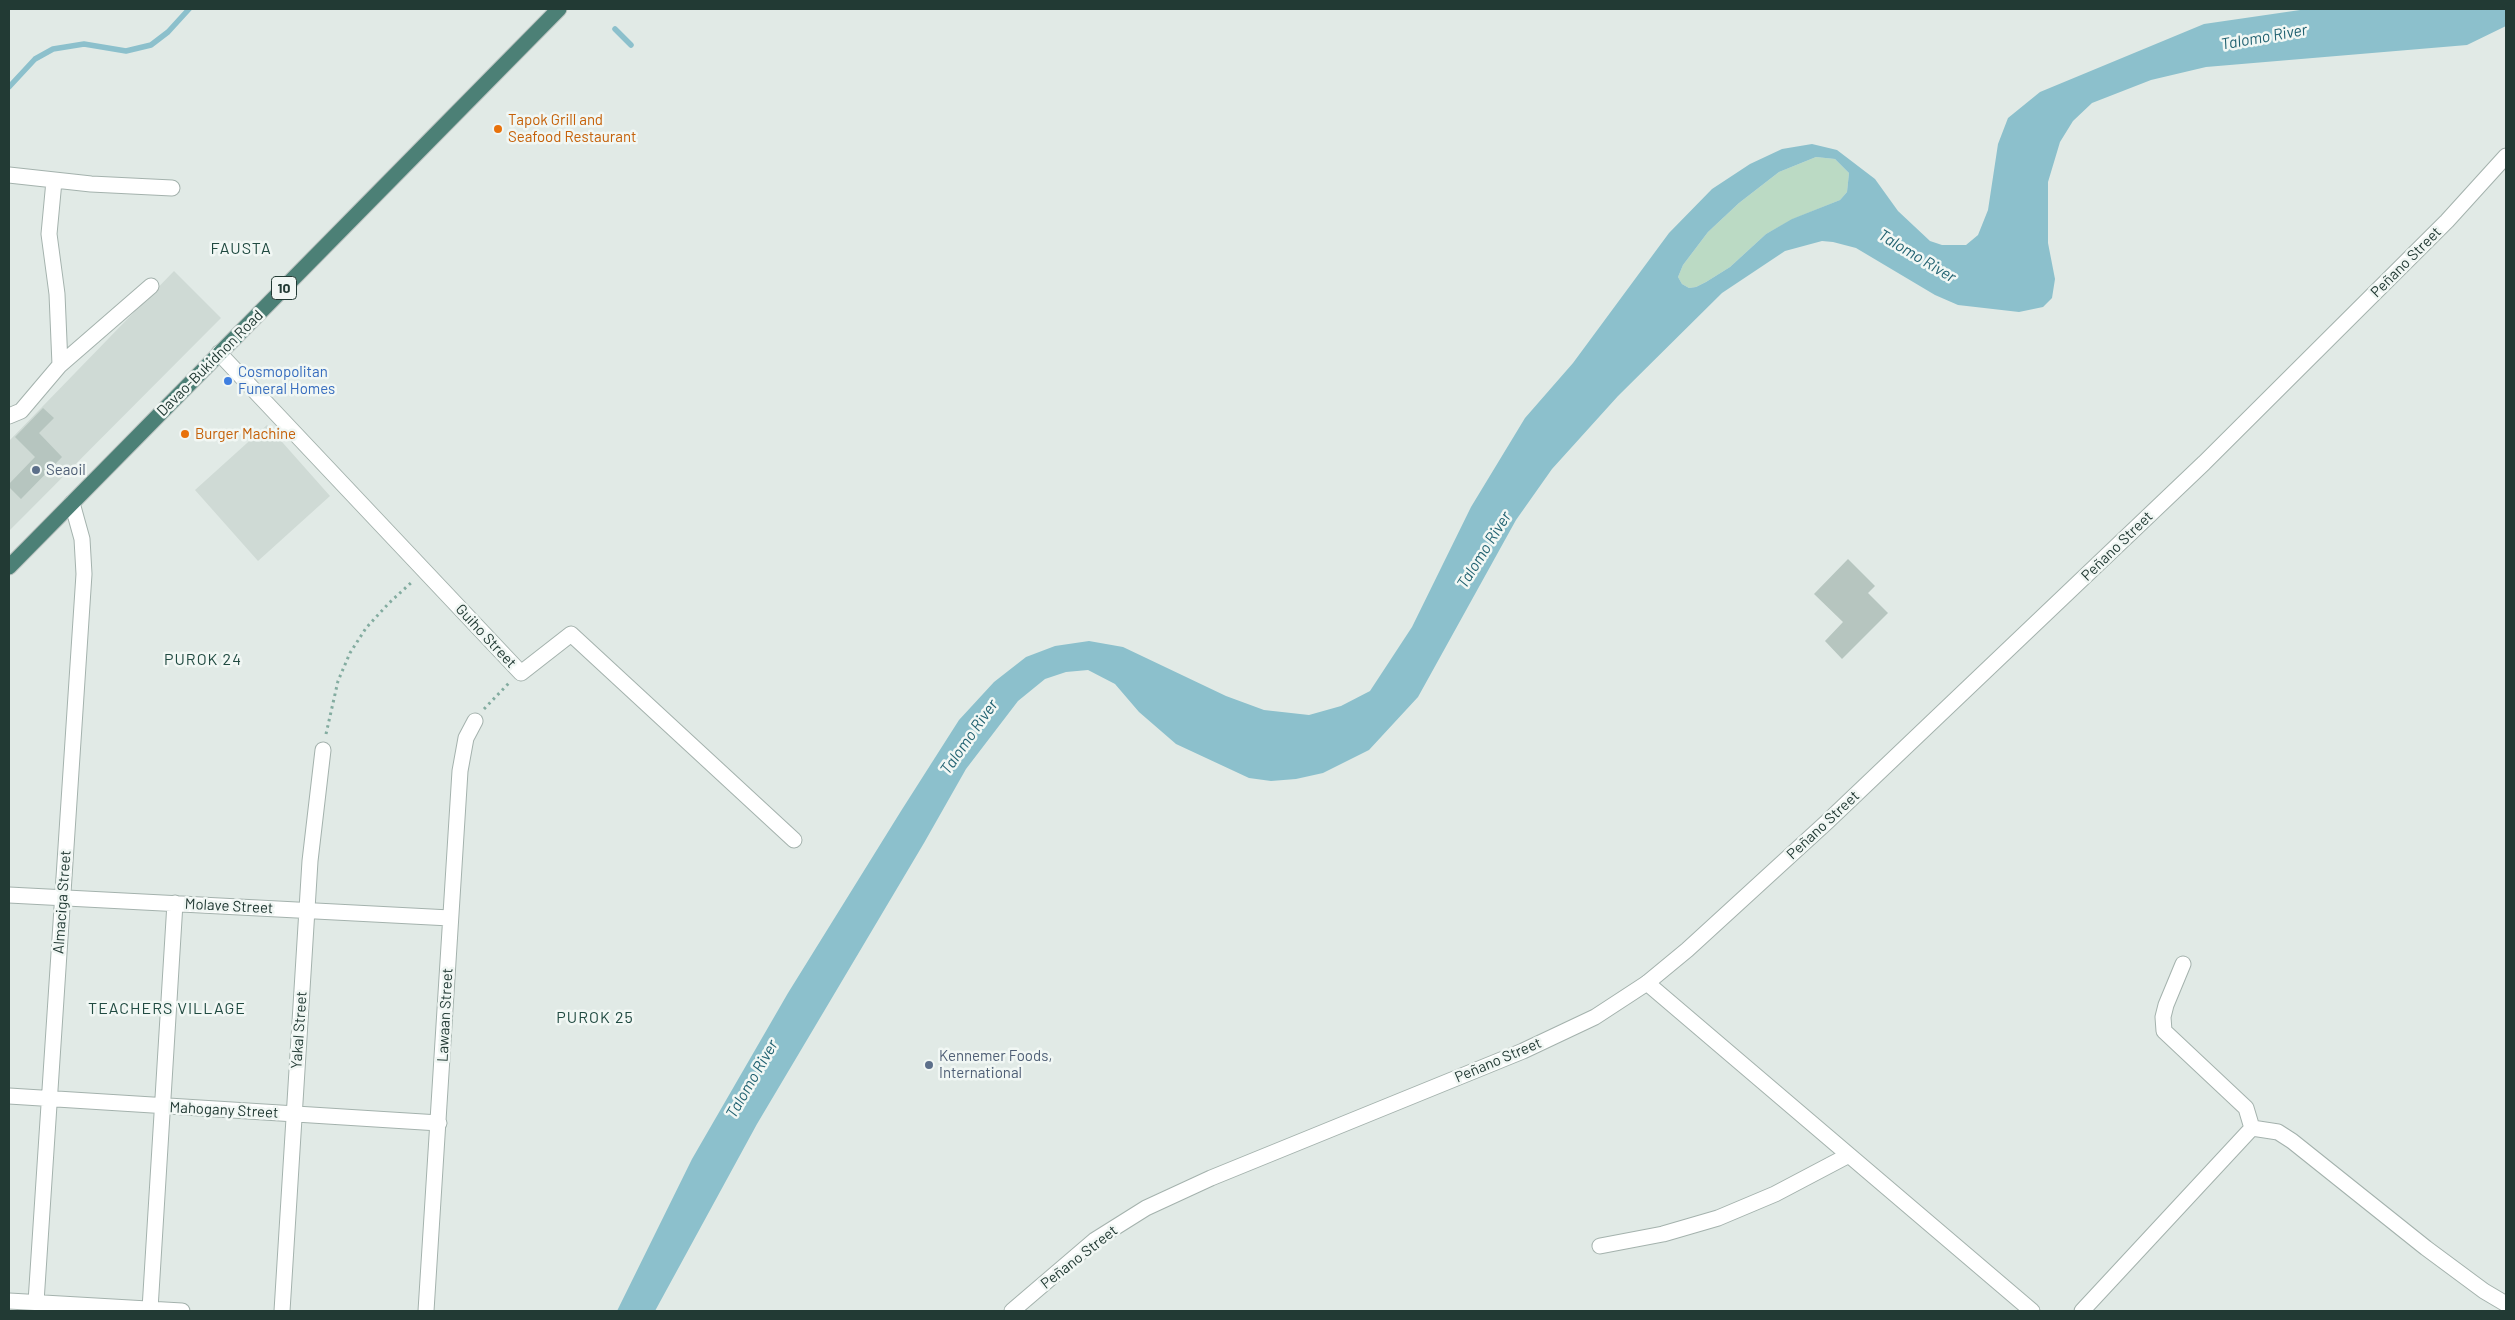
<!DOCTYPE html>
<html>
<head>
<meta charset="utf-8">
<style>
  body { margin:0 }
  #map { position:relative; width:2515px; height:1320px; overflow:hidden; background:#e1eae6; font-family:Barlow,sans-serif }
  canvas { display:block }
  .frame { position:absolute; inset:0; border:10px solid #223a34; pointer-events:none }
</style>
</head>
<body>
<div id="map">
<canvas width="2515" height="1320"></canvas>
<div class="frame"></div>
</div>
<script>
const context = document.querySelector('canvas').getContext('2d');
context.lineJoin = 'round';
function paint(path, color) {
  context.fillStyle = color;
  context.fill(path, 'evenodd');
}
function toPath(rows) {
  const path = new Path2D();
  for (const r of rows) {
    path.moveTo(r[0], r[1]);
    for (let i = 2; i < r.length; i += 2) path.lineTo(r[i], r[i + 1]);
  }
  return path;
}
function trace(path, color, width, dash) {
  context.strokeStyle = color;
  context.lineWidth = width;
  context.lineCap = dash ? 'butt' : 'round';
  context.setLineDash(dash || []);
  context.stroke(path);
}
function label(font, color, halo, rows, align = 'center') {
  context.font = font + ' Barlow,sans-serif';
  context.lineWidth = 5;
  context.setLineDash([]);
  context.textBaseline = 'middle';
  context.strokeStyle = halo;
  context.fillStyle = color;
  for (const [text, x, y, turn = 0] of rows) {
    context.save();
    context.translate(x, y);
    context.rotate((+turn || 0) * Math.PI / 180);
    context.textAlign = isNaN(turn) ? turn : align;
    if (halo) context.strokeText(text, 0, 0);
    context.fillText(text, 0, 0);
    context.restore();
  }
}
const built = toPath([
  [174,271,221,318,9,531,9,441],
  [267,425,330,496,258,561,195,490]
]);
const green = toPath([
  [1816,157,1835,159,1849,173,1847,192,1840,200,1793,219,1766,234,1730,267,1706,282,1696,287,1689,288,1682,284,1678,277,1683,265,1708,232,1739,203,1779,172]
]);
const water = toPath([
  [2307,9,2506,9,2506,26,2467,45,2206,67,2151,80,2092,103,2073,121,2060,142,2048,182,2048,243,2055,279,2052,298,2043,307,2019,312,1958,305,1935,295,1856,248,1833,242,1822,241,1785,251,1722,293,1618,396,1552,469,1516,520,1418,697,1369,750,1323,773,1296,779,1271,781,1249,778,1176,744,1139,712,1115,684,1088,670,1066,672,1045,679,1018,701,966,769,924,843,757,1124,655,1311,617,1311,692,1159,788,993,901,811,959,720,994,682,1026,657,1055,646,1089,641,1123,647,1226,696,1264,710,1309,715,1341,706,1370,691,1412,627,1471,507,1525,418,1573,363,1669,233,1712,189,1750,164,1782,149,1812,144,1837,150,1875,179,1898,211,1930,241,1942,245,1966,245,1978,235,1988,210,1998,144,2008,118,2040,92,2204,24],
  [1816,157,1835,159,1849,173,1847,192,1840,200,1792,219,1766,234,1730,267,1706,282,1696,287,1689,288,1682,284,1678,277,1683,265,1708,232,1739,203,1779,172]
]);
const stream = toPath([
  [615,29,631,45],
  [9,87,35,59,53,49,84,44,126,51,151,45,168,32,189,9]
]);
const building = toPath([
  [43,408,54,418,39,433,62,457,21,499,9,487,9,484,35,457,15,437],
  [1848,559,1875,586,1868,593,1888,613,1842,659,1825,641,1843,622,1814,594]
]);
const path = toPath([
  [484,709,509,683],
  [326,734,338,681,350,653,366,628,389,603,413,581]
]);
const minor = toPath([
  [9,175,91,184,172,188],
  [54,181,49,234,57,294,60,365],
  [219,353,521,673,571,634,794,840],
  [9,416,21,411,60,365,151,286],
  [9,895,450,918],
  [1647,983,2032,1311],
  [9,1096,439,1123],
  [2252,1128,2278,1132,2292,1141,2426,1248,2484,1291,2506,1304],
  [1600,1246,1663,1234,1718,1218,1775,1194,1849,1155],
  [9,1301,182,1311],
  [36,1302,84,574,82,539,72,503],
  [150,1309,175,903],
  [282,1311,310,861,323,750],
  [426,1311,460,771,466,738,475,721],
  [2082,1311,2252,1128,2246,1108,2164,1031,2163,1017,2166,1005,2183,964]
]);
const tertiary = toPath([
  [1012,1311,1095,1240,1146,1208,1211,1178,1523,1051,1595,1017,1647,983,1687,950,1828,821,2204,463,2447,221,2506,156]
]);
const trunk = toPath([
  [9,567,559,9]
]);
const markers = [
  [498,129,5,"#e8710a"],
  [228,381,5,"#3f7fe0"],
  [185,434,5,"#e8710a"],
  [36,470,5,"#5c6f8a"],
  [929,1065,5,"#5c6f8a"]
];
const shields = [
  [284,288,25]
];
const shieldNames = [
  ["10",284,288]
];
const foodNames = [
  ["Tapok Grill and",508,120],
  ["Seafood Restaurant",508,137],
  ["Burger Machine",195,434]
];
const streetNames = [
  ["Peñano Street",2406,262,-45],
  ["Davao-Bukidnon Road",210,363,-45],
  ["Peñano Street",2117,546,-44],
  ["Guiho Street",486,636,47],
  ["Peñano Street",1823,825,-43],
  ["Almaciga Street",62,902,-86],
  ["Molave Street",229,906,3],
  ["Lawaan Street",445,1015,-87],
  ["Yakal Street",299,1030,-86],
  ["Peñano Street",1498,1060,-23],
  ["Mahogany Street",224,1110,3],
  ["Peñano Street",1079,1257,-38]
];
const shopNames = [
  ["Cosmopolitan",238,372],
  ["Funeral Homes",238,389]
];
const serviceNames = [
  ["Seaoil",46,470],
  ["Kennemer Foods,",939,1056],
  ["International",939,1073]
];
const waterNames = [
  ["Talomo River",2264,37,-10],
  ["Talomo River",1917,256,31],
  ["Talomo River",1484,550,-58],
  ["Talomo River",969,737,-55],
  ["Talomo River",752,1079,-60]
];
const neighbourhoodNames = [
  ["FAUSTA",241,249],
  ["PUROK 24",203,660],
  ["TEACHERS VILLAGE",167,1009],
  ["PUROK 25",595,1018]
];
paint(built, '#cfdad5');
paint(green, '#bbdac4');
paint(water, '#8cc0cc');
trace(stream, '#8cc0cc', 5.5);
paint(building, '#b6c5bf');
trace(minor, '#a4b2ad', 17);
trace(tertiary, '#a4b2ad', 17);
trace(trunk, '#bdc4c2', 17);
trace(path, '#83aca0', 3, [2.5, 4]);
trace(minor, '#fff', 15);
trace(tertiary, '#fff', 15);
trace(trunk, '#4c8076', 15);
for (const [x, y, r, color] of markers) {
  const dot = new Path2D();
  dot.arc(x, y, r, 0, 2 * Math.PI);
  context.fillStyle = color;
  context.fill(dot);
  trace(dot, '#f1f7f4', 2);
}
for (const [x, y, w] of shields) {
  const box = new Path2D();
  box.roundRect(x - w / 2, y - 11.5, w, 23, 4);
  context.fillStyle = '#f1f7f4';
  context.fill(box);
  trace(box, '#223a34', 1);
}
label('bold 14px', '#223a34', null, shieldNames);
label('15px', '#c56008', '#f1f7f4', foodNames, 'left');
label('15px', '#223a34', '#f1f7f4', streetNames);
label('15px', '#366cbe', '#f1f7f4', shopNames, 'left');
label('15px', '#4e5e75', '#f1f7f4', serviceNames, 'left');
label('italic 16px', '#216271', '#f1f7f4', waterNames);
context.letterSpacing = '1px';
label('16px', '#204a41', '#f1f7f4', neighbourhoodNames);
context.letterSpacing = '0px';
</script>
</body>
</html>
